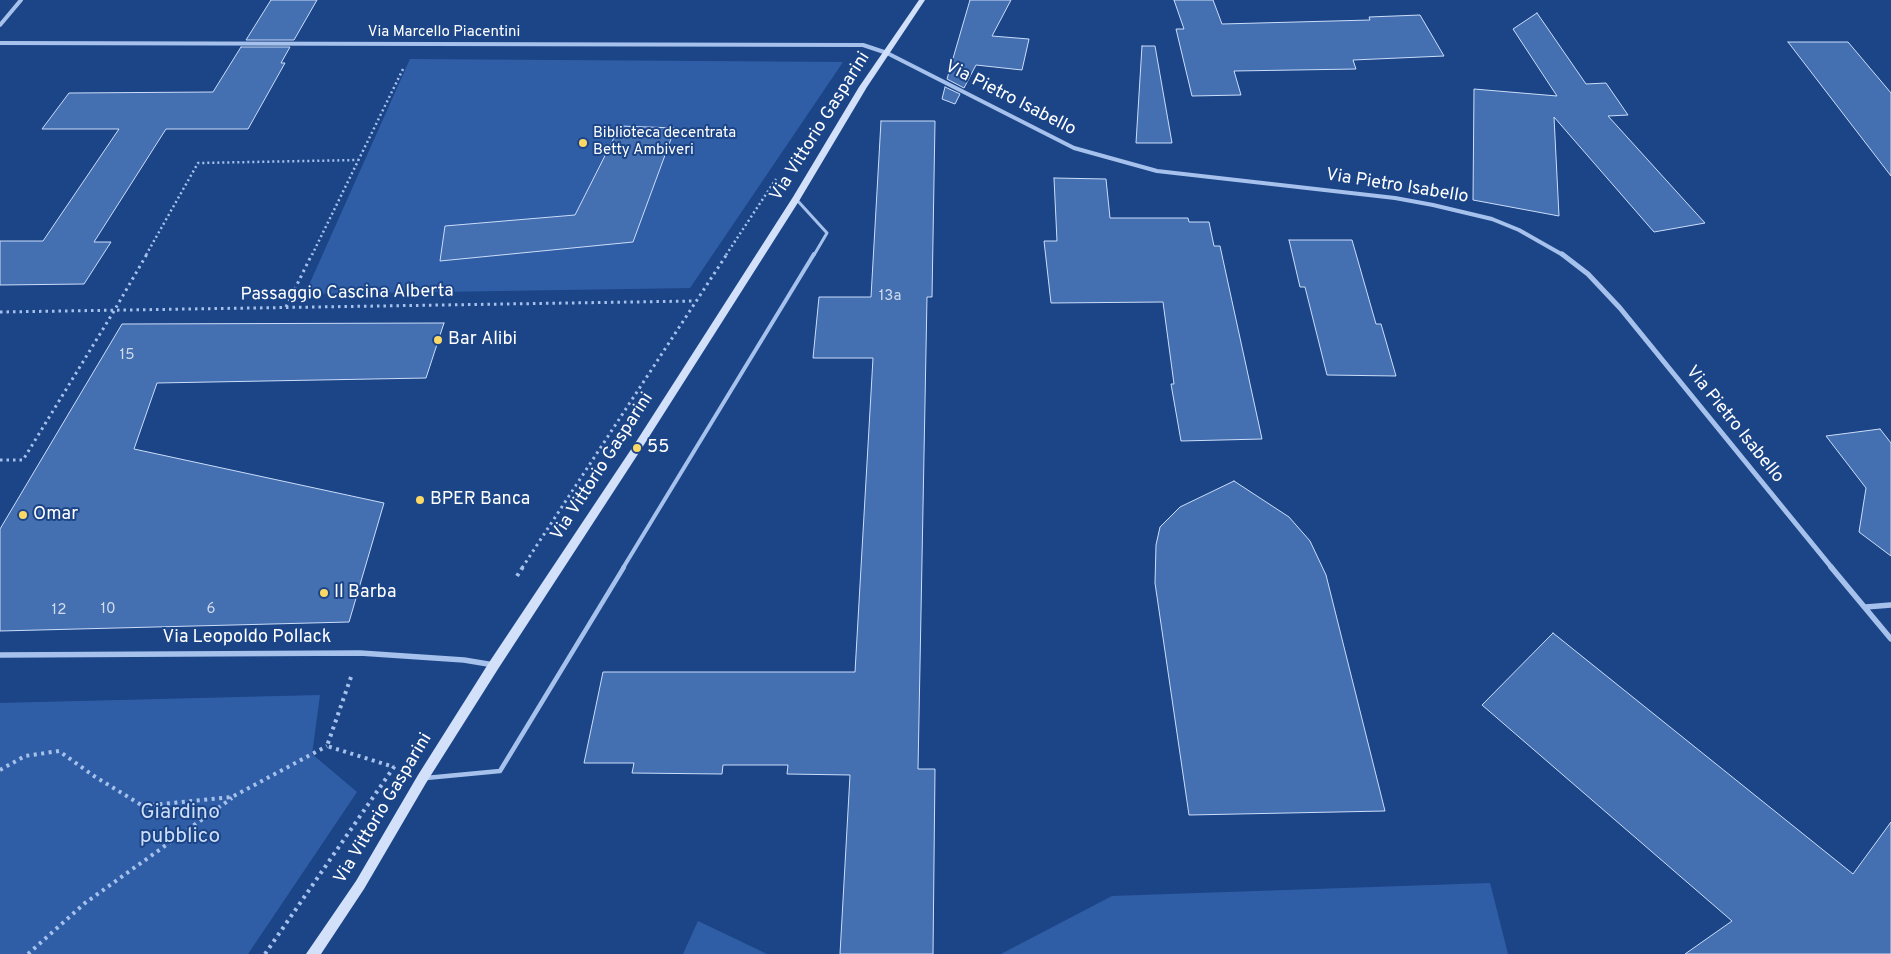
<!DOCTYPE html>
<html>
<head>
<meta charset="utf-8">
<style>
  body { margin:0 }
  canvas { display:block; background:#1c4588 }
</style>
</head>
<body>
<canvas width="1891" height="954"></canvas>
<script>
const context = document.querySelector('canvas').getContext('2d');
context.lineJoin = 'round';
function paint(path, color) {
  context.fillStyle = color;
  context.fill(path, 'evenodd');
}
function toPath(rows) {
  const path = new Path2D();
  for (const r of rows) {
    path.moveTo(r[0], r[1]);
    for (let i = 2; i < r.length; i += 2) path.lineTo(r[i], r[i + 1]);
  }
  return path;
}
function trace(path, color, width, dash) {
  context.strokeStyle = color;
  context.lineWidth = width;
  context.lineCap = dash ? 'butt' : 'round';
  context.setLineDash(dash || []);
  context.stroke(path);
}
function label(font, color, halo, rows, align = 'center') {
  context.font = font + ' Overpass,sans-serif';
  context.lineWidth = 4;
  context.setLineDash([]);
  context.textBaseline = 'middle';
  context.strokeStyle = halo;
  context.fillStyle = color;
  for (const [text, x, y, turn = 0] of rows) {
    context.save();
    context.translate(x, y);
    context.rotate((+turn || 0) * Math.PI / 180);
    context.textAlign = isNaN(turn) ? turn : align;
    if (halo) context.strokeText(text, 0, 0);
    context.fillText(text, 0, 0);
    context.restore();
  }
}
const green = toPath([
  [410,59,843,62,690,288,305,294],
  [320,695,312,754,357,792,248,954,0,954,0,703],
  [1490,883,1508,954,1001,954,1112,896],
  [698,921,767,954,683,954]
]);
const building = toPath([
  [271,0,317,0,294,40,246,40,271,0],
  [970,0,1011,0,992,36,1029,39,1022,70,976,65,964,88,947,79,970,0],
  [1174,0,1213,0,1222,24,1370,20,1369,17,1420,15,1444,56,1353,60,1356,69,1234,71,1241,95,1192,96,1176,29,1184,29,1174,0],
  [1537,13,1586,84,1606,83,1628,115,1608,116,1705,223,1654,232,1554,117,1559,216,1473,200,1474,89,1557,96,1513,29,1537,13],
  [1788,42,1848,42,1891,93,1891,176,1788,42],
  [1142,46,1155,46,1172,143,1136,143,1142,46],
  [241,47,290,47,281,63,285,63,248,129,166,129,94,242,111,242,84,284,0,285,0,241,43,241,119,129,42,129,69,93,213,92,241,47],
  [945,87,960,94,955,104,942,99,945,87],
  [881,121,935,121,932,297,927,297,918,769,935,769,933,954,840,954,850,775,787,774,788,765,723,765,722,774,632,773,634,763,584,763,603,672,855,672,873,358,813,358,819,297,871,297,881,121],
  [620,126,675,128,633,242,440,261,445,226,575,215,620,126],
  [1054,178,1106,179,1110,218,1188,218,1189,222,1209,222,1214,246,1220,246,1262,439,1181,441,1171,384,1174,384,1163,302,1051,303,1044,241,1057,241,1054,178],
  [1289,240,1352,240,1376,324,1381,324,1396,376,1327,375,1305,287,1300,287,1289,240],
  [444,323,426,378,157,383,134,449,384,503,349,622,0,631,0,529,122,324,444,323],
  [1880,429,1891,443,1891,556,1859,532,1866,488,1826,436,1880,429],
  [1234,481,1289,517,1310,541,1326,575,1385,811,1189,815,1155,583,1156,545,1160,527,1180,507,1234,481],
  [1553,633,1853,874,1891,822,1891,954,1685,954,1732,921,1482,705,1553,633]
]);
const pathFar2 = toPath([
  [146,255,198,163,358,160],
  [312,255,404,67],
  [726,255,776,179]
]);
const pathFar1 = toPath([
  [286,307,312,254],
  [0,312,695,301],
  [0,460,23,460,114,311,147,254],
  [522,568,727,254]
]);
const path = toPath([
  [517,576,523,567],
  [351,677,327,746,394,767],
  [0,770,25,756,59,751,94,776,143,806,232,797,327,746],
  [28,954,85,903,232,798],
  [265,954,396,764]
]);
const laneFar2 = toPath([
  [796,199,827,233,814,255]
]);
const laneFar1 = toPath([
  [623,568,814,254]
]);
const lane = toPath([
  [426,778,500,771,624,567]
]);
const streetFar2 = toPath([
  [0,25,21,0],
  [0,43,863,45,887,53,1074,148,1157,171,1395,198,1433,205,1492,219,1519,230,1563,255]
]);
const streetFar1 = toPath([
  [1562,254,1588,274,1620,308,1832,568]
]);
const street = toPath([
  [1831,567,1891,639],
  [1866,607,1891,605],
  [0,655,360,653,464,660,494,665]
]);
const secondary = toPath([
  [919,0,925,0,867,87,799,201,640,451,498,669,426,783,364,889,321,954,306,954,356,881,418,775,490,661,634,445,793,197,859,87,919,0]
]);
const markers = [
  [583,143,5,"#fcd964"],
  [438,340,5,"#fcd964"],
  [637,448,5,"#fcd964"],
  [420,500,5,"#fcd964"],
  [23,515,5,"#fcd964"],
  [324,593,5,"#fcd964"]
];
const farStreetnames = [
  ["Via Marcello Piacentini",444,33]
];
const farPoinames = [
  ["Biblioteca decentrata",593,134],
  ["Betty Ambiveri",593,151]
];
const numberNames = [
  ["13a",890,297],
  ["15",127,356],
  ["10",108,610],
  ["6",211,610],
  ["12",59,611]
];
const streetNames = [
  ["Via Pietro Isabello",1010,99,27],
  ["Via Vittorio Gasparini",821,127,-58],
  ["Via Pietro Isabello",1397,187,9],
  ["Passaggio Cascina Alberta",347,294,-1],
  ["Via Pietro Isabello",1734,425,51],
  ["Via Vittorio Gasparini",603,467,-57],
  ["Via Leopoldo Pollack",247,638],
  ["Via Vittorio Gasparini",384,809,-59]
];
const poiNames = [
  ["Bar Alibi",448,340],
  ["55",647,448],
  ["BPER Banca",430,500],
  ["Omar",33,515],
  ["Il Barba",334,593]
];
const nearParknames = [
  ["Giardino",180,814],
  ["pubblico",180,838]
];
paint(green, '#305ea6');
paint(building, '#446fb1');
trace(building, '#cbddf9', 1);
trace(pathFar2, '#a6c2ec', 2.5, [2, 3]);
trace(pathFar1, '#a6c2ec', 3, [2.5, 4]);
trace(path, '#a6c2ec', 4, [3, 4.5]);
trace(laneFar2, '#a6c2ec', 3);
trace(laneFar1, '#a6c2ec', 4);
trace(lane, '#a6c2ec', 4.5);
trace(streetFar2, '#a6c2ec', 4);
trace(streetFar1, '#a6c2ec', 5);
trace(street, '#a6c2ec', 5.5);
paint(secondary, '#d2e1f9');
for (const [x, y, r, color] of markers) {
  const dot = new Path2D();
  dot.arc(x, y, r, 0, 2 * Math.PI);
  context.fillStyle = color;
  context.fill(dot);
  trace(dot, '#1c4588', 2);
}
label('15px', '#fff', '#1c4588', farStreetnames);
label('15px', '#fff', '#1c4588', farPoinames, 'left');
label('15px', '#d0dbec', null, numberNames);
label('18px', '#fff', '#1c4588', streetNames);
label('18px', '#fff', '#1c4588', poiNames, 'left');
label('21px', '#cbddf9', '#1c4588', nearParknames);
</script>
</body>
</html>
